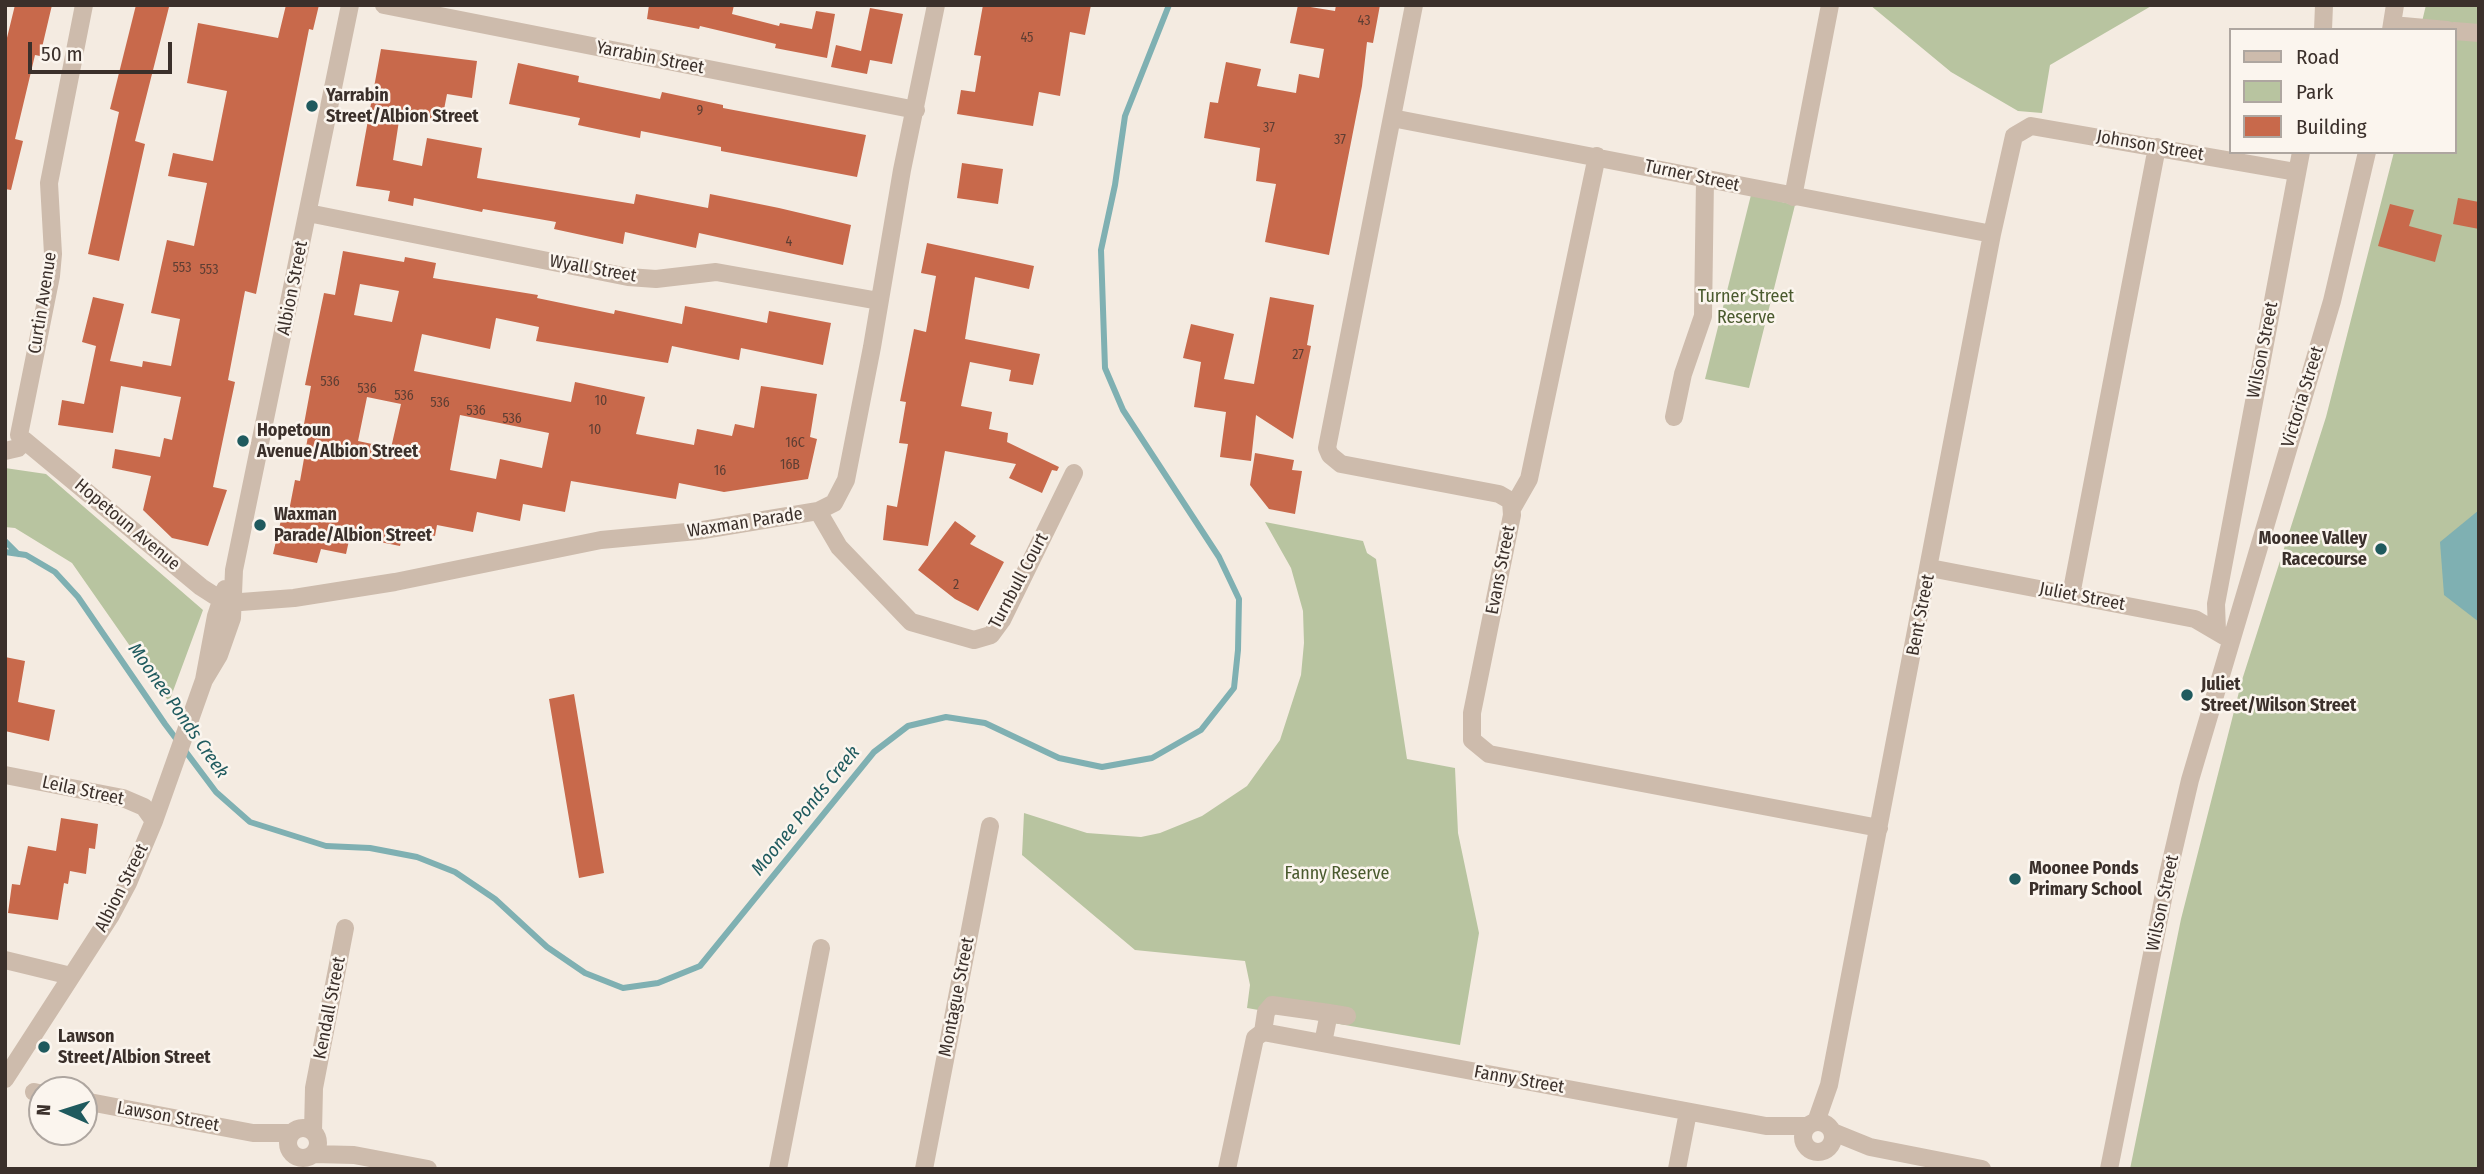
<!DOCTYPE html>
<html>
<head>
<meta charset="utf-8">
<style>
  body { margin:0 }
  #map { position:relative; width:2484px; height:1174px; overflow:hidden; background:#f4ebe1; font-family:"Fira Sans Condensed",sans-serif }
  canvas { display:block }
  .frame { position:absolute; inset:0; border:7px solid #3b302b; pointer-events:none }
  .legend { position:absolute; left:2229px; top:28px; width:228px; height:126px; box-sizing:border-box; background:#fbf5ee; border:2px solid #aea6a0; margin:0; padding:9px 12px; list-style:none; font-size:21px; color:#3b302b }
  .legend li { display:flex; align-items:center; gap:14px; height:35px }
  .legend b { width:35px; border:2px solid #aea6a0 }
  .north { position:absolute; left:28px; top:1076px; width:70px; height:70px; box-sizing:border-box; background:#fbf5ee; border:2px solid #aea6a0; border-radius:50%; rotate:273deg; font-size:19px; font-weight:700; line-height:28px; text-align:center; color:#3b302b }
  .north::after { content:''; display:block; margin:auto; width:24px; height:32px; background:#1f5a5e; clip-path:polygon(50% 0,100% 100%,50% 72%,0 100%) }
  .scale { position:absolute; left:28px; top:42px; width:144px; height:32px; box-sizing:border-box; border:4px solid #3b302b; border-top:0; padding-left:9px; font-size:21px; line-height:24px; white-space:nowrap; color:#3b302b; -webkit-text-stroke:5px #fbf5ee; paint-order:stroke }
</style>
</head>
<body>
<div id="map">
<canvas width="2484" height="1174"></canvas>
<div class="frame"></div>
<ul class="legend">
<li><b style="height:9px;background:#cdbbac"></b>Road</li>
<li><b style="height:19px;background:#b8c4a0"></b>Park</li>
<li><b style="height:19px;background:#c8694b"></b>Building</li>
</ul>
<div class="north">N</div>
<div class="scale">50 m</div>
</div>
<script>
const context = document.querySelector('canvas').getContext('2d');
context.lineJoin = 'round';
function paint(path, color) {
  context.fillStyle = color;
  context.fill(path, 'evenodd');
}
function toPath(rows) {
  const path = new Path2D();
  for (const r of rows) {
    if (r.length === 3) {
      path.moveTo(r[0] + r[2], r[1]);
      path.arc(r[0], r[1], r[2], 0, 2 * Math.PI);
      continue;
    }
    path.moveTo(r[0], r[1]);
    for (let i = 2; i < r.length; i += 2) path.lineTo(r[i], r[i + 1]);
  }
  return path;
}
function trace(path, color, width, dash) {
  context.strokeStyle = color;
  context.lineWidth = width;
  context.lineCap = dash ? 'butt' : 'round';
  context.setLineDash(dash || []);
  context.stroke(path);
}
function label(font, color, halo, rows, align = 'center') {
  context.font = font + ' "Fira Sans Condensed",sans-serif';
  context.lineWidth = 5;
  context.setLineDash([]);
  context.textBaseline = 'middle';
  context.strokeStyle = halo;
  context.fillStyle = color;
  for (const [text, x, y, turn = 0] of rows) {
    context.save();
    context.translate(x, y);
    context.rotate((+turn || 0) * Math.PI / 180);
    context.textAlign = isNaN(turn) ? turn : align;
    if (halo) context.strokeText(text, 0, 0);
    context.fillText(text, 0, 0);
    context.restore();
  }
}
const green = toPath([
  [1870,5,2153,5,2050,65,2042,113,2018,111,1951,72],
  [2426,5,2479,5,2479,1169,2130,1169,2181,919,2242,680,2326,417,2394,152,2454,152,2454,30,2420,30],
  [1751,195,1795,205,1749,388,1705,379],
  [5,468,46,474,203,610,169,702,72,563,15,528,5,527],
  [1265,522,1363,541,1367,553,1376,559,1407,759,1455,768,1458,833,1479,933,1460,1045,1247,1008,1250,985,1245,961,1135,950,1022,855,1024,813,1087,833,1141,837,1160,833,1202,816,1247,786,1280,740,1301,675,1304,643,1303,611,1291,568]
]);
const water = toPath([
  [2479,510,2479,622,2444,595,2440,542]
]);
const stream = toPath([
  [5,541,18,554],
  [5,552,26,555,55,572,78,597,165,724,216,792,250,822,326,846,370,848,417,857,455,872,495,899,547,947,585,973,623,988,658,983,700,966,874,752,908,726,946,717,985,723,1059,758,1102,767,1152,758,1201,730,1234,688,1238,650,1239,599,1219,557,1123,410,1105,368,1101,250,1115,185,1125,116,1169,5]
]);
const building = toPath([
  [15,5,52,5,40,56,35,55,15,139,23,141,11,190,5,189,5,46],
  [136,5,169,7,135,141,145,144,119,261,88,254,119,112,110,109],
  [286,5,319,5,313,30,309,29,256,294,245,291,228,380,235,382,213,487,227,490,208,546,172,538,143,510,151,476,112,468,115,449,160,457,164,438,172,440,181,397,121,386,113,433,58,425,62,400,84,404,96,346,82,342,93,297,124,304,110,361,142,367,143,361,171,366,180,319,151,313,167,240,194,246,207,183,168,176,173,153,213,161,227,91,187,83,198,23,278,38],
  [649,5,734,5,732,14,779,26,780,23,812,29,816,11,835,14,827,58,775,48,776,44,700,26,699,29,647,19],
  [983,5,1091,5,1085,35,1070,32,1060,96,1039,92,1033,126,957,114,961,90,975,92,981,56,974,55],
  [1298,5,1335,11,1336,5,1380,5,1373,43,1367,42,1362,86,1329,255,1265,242,1276,184,1256,181,1260,148,1204,138,1210,102,1218,103,1226,62,1261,69,1257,86,1296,93,1299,74,1319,78,1324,49,1290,43],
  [870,8,903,14,892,64,870,60,867,74,831,67,836,45,861,51],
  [381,49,477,61,472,98,447,94,442,120,400,114,393,160,422,166,427,138,482,148,477,178,634,204,636,194,708,208,710,194,779,208,851,225,843,265,699,233,696,248,625,232,623,244,554,229,556,222,483,209,482,212,414,198,413,206,388,201,390,191,356,186],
  [518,63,579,76,578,82,660,99,662,92,723,105,723,108,866,135,857,177,721,151,721,147,641,131,640,138,592,128,578,125,580,118,509,104],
  [962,163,1003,169,998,204,957,198],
  [2458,198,2479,202,2479,229,2453,224],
  [2390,204,2414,210,2409,226,2442,235,2435,262,2378,246],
  [927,243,1034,266,1029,289,975,277,965,339,1040,354,1033,385,1009,381,1011,370,970,362,961,406,992,412,989,429,1008,433,1007,442,1059,467,1057,471,1052,470,1042,493,1009,478,1016,464,945,451,928,546,883,540,887,505,897,507,908,444,899,443,906,402,900,401,914,329,926,332,936,276,921,273],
  [343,251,404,262,405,257,436,263,433,278,538,295,537,298,614,314,615,310,682,324,685,306,767,323,769,311,831,323,823,365,741,348,739,360,672,346,668,363,536,341,539,327,496,318,490,349,422,334,414,371,571,402,575,382,645,397,636,434,694,445,697,429,732,436,735,424,754,428,761,386,817,394,810,437,817,439,808,479,724,492,679,483,676,499,571,481,565,512,523,504,520,521,477,512,473,532,437,525,435,536,404,529,400,546,350,536,346,554,321,549,317,563,273,554,281,520,287,521,295,480,300,481,310,425,304,424,311,386,305,385,324,293,335,295],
  [360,284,399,291,392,322,354,315],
  [367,397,401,404,391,448,358,441],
  [460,415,549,433,542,468,500,459,496,479,450,470],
  [1270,297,1314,305,1307,345,1311,346,1293,439,1256,415,1251,461,1220,457,1226,412,1194,407,1201,362,1183,358,1191,324,1234,334,1224,379,1254,384],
  [1255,453,1294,460,1292,470,1302,471,1295,514,1269,509,1250,485],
  [955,521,976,536,970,544,1004,562,978,611,955,599,918,570],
  [5,657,25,661,18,702,55,710,49,741,5,731],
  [574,694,604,873,579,878,549,699],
  [61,818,98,824,95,849,89,848,86,874,70,871,68,884,64,883,58,920,8,913,12,884,20,885,28,846,56,851]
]);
const minor = toPath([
  [384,5,916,110],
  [1414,5,1327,448,1330,455,1341,464,1499,494,1511,501,1512,515,1472,713,1472,740,1489,754,1879,828],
  [2392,25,2447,30],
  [2323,30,2324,5],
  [2391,30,2395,5],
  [2454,31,2479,33],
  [1392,118,1992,234],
  [1793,197,1830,5],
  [308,213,628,277,656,279,716,272,879,301],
  [1674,417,1683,374,1703,316,1705,179],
  [19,435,51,276,53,254,49,183,84,5],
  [5,451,18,448,24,440,201,587,215,596,241,602,294,598,395,582,601,540,697,531,818,511,834,503,846,480,872,347,902,170,936,5],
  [1513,507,1529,479,1597,156],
  [818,511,839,547,911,622,974,640,991,635,1002,620,1074,473],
  [1930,568,2195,619,2224,636],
  [2071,595,2157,147],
  [2217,631,2216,604,2301,152],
  [204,680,219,655,232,618,234,570,350,5],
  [5,775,123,798,144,807,154,821],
  [5,960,71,976],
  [1329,1013,1347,1016],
  [1263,1032,1266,1012,1272,1005,1329,1013,1323,1043],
  [5,1079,111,915,128,883,154,821,204,680,216,616,225,589],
  [34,1092,42,1094],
  [84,1101,253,1133,292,1133],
  [1818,1137,15],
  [1816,1122,1829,1085,1992,234,2014,136,2031,126,2296,172],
  [303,1143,15],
  [313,1132,314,1088,345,928],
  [1833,1132,1870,1147,1982,1169],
  [313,1154,354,1155,428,1169],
  [778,1169,821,948],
  [924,1169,990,826],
  [1227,1169,1255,1038,1263,1032,1766,1126,1807,1126],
  [1677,1169,1688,1112],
  [2109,1169,2168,874,2190,780,2332,301,2367,152]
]);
const markers = [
  [312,106,7,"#1f5a5e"],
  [243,441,7,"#1f5a5e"],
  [260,525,7,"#1f5a5e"],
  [2381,549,7,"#1f5a5e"],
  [2187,695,7,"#1f5a5e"],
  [2015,879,7,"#1f5a5e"],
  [44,1047,7,"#1f5a5e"]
];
const numberNames = [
  ["43",1364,21],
  ["45",1027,38],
  ["9",700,111],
  ["37",1269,128],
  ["37",1340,140],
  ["4",789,242],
  ["553",182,268],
  ["553",209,270],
  ["27",1298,355],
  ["536",330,382],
  ["536",367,389],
  ["536",404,396],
  ["10",601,401],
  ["536",440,403],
  ["536",476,411],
  ["536",512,419],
  ["10",595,430],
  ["16C",795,443],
  ["16B",790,465],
  ["16",720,471],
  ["2",956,585]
];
const streetNames = [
  ["Yarrabin Street",650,58,11],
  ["Johnson Street",2150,146,10],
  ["Turner Street",1692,176,12],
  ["Wyall Street",593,269,10],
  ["Albion Street",293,288,-79],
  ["Curtin Avenue",43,303,-81],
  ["Wilson Street",2263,350,-79],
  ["Victoria Street",2303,397,-73],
  ["Waxman Parade",745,523,-9],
  ["Hopetoun Avenue",127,525,40],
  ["Evans Street",1501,570,-79],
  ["Turnbull Court",1019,581,-62],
  ["Juliet Street",2082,597,11],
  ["Bent Street",1921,615,-79],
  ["Leila Street",83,791,12],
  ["Albion Street",122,888,-63],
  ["Wilson Street",2163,903,-78],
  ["Montague Street",957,997,-79],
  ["Kendall Street",330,1008,-79],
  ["Fanny Street",1519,1080,10],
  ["Lawson Street",168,1117,10]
];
const poiNames = [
  ["Yarrabin",326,96],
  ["Street/Albion Street",326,117],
  ["Hopetoun",257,431],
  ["Avenue/Albion Street",257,452],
  ["Waxman",274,515],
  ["Parade/Albion Street",274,536],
  ["Moonee Valley",2367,539,"right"],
  ["Racecourse",2367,560,"right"],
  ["Juliet",2201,685],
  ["Street/Wilson Street",2201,706],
  ["Moonee Ponds",2029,869],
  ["Primary School",2029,890],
  ["Lawson",58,1037],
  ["Street/Albion Street",58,1058]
];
const parkNames = [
  ["Turner Street",1746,297],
  ["Reserve",1746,318],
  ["Fanny Reserve",1337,874]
];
const waterNames = [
  ["Moonee Ponds Creek",178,711,55],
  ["Moonee Ponds Creek",806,811,-51]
];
paint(green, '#b8c4a0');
paint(water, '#7fb0b2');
trace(stream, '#7fb0b2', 6);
paint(building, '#c8694b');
trace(minor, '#cdbbac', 18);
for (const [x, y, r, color] of markers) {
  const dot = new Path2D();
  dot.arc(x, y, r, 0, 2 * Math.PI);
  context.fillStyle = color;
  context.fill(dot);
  trace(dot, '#fbf5ee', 2.5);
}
label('14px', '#5e3e33', null, numberNames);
label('18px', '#3b302b', '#fbf5ee', streetNames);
label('bold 18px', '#3b302b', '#fbf5ee', poiNames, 'left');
label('18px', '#4a5a2e', '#fbf5ee', parkNames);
label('italic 19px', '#1f5a5e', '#fbf5ee', waterNames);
</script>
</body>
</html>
